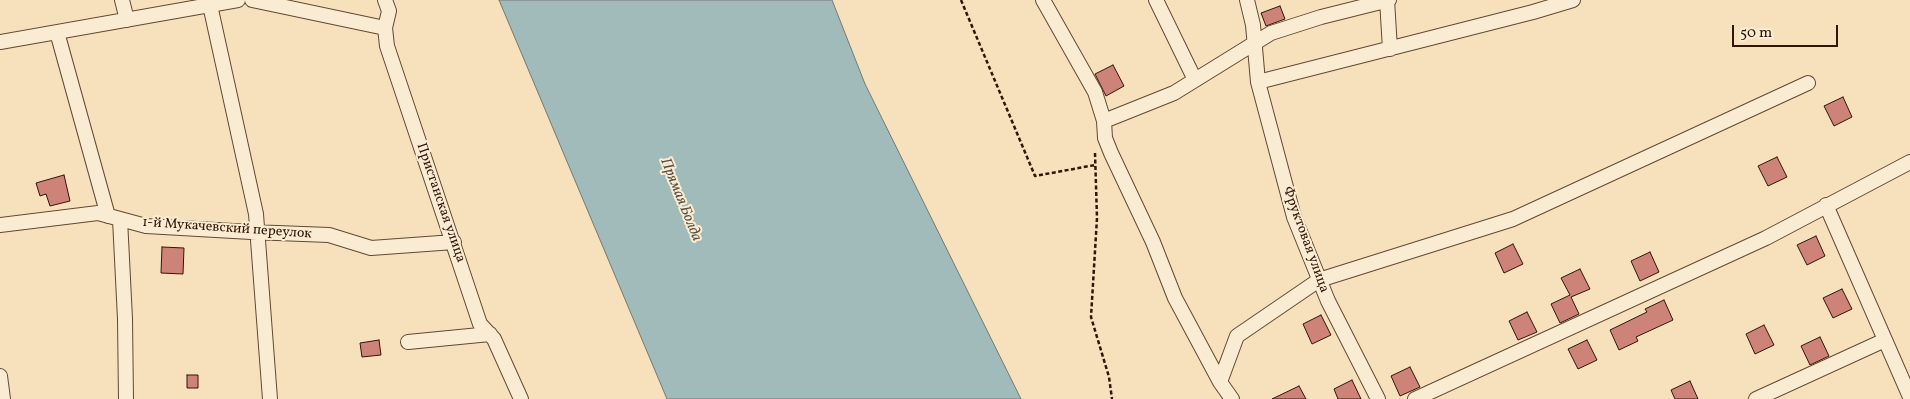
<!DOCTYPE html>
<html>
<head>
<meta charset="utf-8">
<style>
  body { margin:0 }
  #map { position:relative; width:1910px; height:399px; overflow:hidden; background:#f7e1bc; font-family:Vollkorn,serif }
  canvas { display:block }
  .scale { position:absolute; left:1732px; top:25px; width:106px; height:22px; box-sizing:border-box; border:2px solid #311506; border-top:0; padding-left:6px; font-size:15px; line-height:18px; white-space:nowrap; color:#311506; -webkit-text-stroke:4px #faecd3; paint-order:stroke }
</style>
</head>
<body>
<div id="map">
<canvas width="1910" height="399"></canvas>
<div class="scale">50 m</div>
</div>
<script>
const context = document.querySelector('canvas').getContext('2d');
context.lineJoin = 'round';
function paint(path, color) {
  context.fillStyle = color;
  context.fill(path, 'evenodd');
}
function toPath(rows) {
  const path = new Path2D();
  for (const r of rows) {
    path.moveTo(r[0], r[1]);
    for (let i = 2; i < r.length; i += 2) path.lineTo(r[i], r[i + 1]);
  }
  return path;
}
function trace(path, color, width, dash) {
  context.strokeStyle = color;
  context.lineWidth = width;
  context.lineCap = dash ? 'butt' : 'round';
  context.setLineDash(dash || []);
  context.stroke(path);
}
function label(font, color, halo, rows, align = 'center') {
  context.font = font + ' Vollkorn,serif';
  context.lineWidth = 4;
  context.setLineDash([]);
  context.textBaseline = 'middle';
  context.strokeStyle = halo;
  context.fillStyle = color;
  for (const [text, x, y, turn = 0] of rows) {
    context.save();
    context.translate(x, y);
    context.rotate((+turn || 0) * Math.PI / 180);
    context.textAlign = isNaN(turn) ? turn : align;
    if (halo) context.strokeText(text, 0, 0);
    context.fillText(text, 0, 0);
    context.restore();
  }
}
const water = toPath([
  [499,0,832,0,865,84,1021,399,667,399,499,0]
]);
const building = toPath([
  [1280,6,1285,19,1266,26,1261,13,1280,6],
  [1113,65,1124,86,1106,96,1095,74,1113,65],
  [1843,97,1852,117,1834,126,1824,106,1843,97],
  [1777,157,1787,177,1768,186,1758,166,1777,157],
  [64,175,70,201,50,206,46,194,40,196,36,183,64,175],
  [1816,236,1825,256,1807,265,1797,245,1816,236],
  [1513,244,1523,264,1504,273,1495,253,1513,244],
  [162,247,184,248,183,274,161,273,162,247],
  [1650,252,1659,272,1640,281,1631,261,1650,252],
  [1580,269,1590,289,1571,297,1579,314,1560,323,1551,304,1570,295,1561,278,1580,269],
  [1842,289,1852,309,1833,318,1823,298,1842,289],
  [1664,300,1673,320,1636,337,1638,341,1619,350,1610,330,1647,312,1645,309,1664,300],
  [1527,312,1537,332,1518,340,1509,321,1527,312],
  [1321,315,1331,335,1312,344,1303,324,1321,315],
  [1764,325,1774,345,1755,354,1746,334,1764,325],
  [1820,337,1829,356,1810,365,1801,346,1820,337],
  [379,340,381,355,362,357,360,343,379,340],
  [1587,340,1597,360,1578,369,1568,349,1587,340],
  [1410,367,1420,387,1400,396,1391,376,1410,367],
  [187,375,198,375,198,388,187,388,187,375],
  [1352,380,1361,399,1338,399,1334,389,1352,380],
  [1690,381,1698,399,1675,399,1671,390,1690,381],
  [1299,386,1306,399,1272,399,1299,386]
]);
const path = toPath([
  [961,0,1035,176,1095,165],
  [1095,153,1097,218,1091,317,1109,377,1112,399]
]);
const minor = toPath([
  [122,0,127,20],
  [252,0,385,28],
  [385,0,389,11,385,28,387,46,480,324,494,339,521,399],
  [1043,0,1095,92,1104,121,1105,138,1111,153,1153,242,1175,298,1220,382,1232,399],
  [1156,0,1195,80],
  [1247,0,1253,25,1258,82,1294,217,1328,301,1378,399],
  [1387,0,1390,49],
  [210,5,256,214,270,399],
  [57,32,108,216],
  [0,42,238,0],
  [1258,82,1533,12,1573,0],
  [1104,121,1174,93,1271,33,1321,17,1389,0],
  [1826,205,1910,397],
  [120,219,125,319,126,399],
  [0,225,98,213,146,226,251,232,329,235,371,248,454,242],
  [408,342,490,334],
  [0,376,3,399],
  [1220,382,1237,336,1319,280,1513,219,1808,83],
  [1415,399,1766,238,1910,162],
  [1756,399,1885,340]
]);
const streetNames = [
  ["Пристанская улица",440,203,71],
  ["1-й Мукачевский переулок",227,229,4],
  ["Фруктовая улица",1305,240,70]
];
const waterNames = [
  ["Прямая Болда",680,200,68]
];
paint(water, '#a0bbba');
trace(water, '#747972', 1);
paint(building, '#ce8379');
trace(building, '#311506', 1);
trace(minor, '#624834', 16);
trace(path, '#311506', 2.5, [4, 2.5]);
trace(minor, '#faecd3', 14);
label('14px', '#311506', '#faecd3', streetNames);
label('italic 15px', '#584f45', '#faecd3', waterNames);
</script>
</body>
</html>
